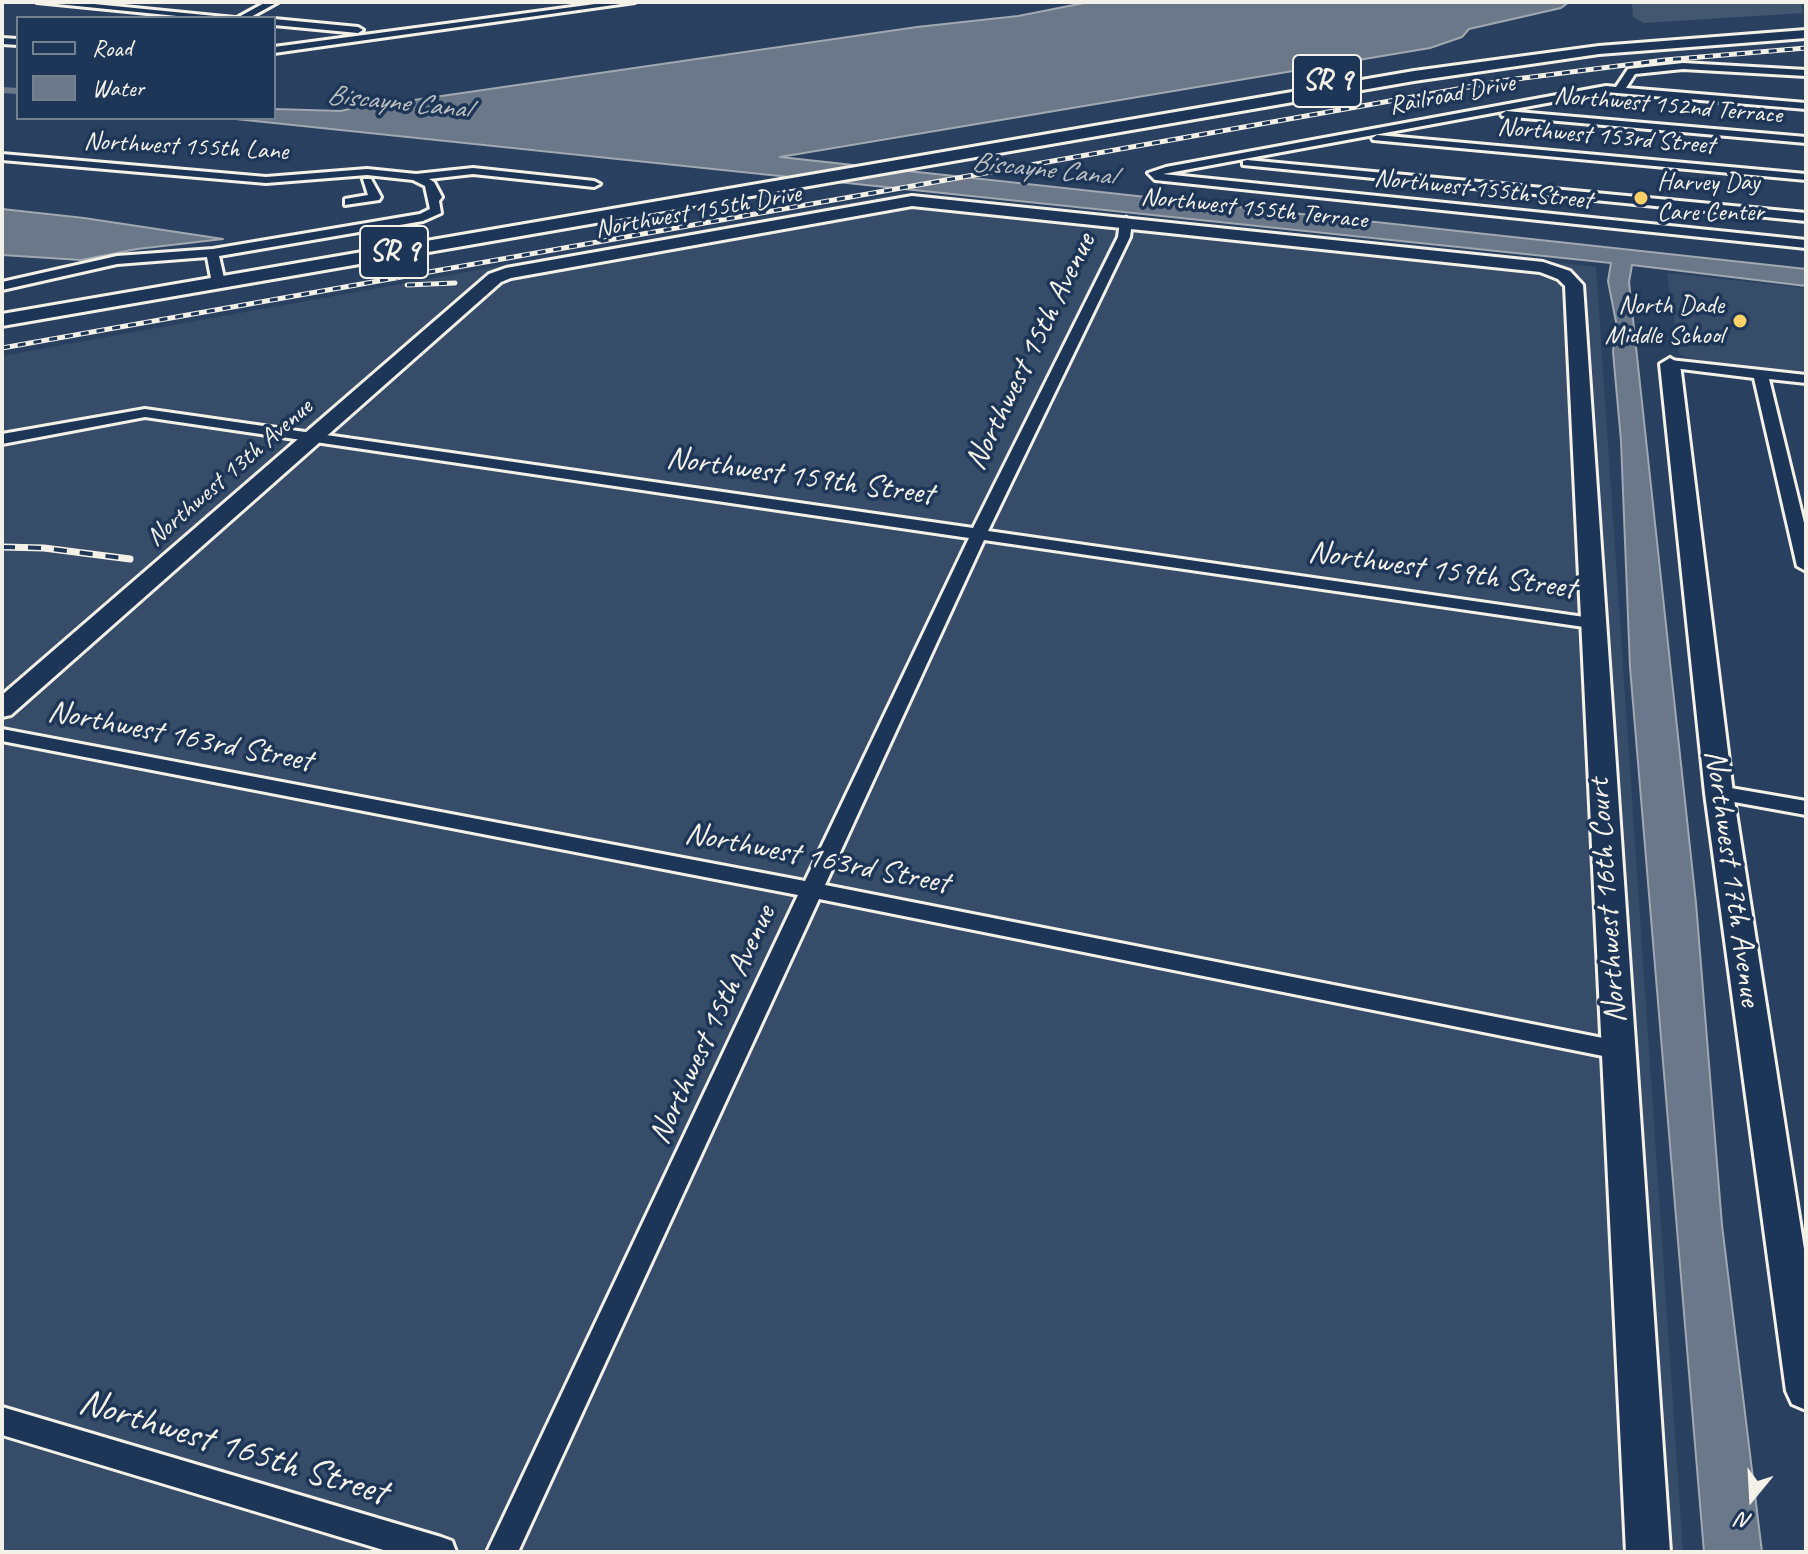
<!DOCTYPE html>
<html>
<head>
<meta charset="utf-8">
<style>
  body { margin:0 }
  #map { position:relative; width:1808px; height:1554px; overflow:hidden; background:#2a4060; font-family:Caveat,sans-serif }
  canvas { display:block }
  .frame { position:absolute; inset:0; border:4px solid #f4f1e8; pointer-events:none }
  .legend { position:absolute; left:16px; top:16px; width:260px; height:104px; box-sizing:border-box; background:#1d3557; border:2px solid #738091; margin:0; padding:10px 14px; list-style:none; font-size:24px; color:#f4f1e8 }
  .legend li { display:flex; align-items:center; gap:16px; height:40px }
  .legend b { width:40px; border:2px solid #738091 }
  .north { position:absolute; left:1712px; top:1458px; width:80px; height:80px; -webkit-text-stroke:6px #1d3557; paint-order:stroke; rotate:198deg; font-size:22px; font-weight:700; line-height:32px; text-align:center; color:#f4f1e8 }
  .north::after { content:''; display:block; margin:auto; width:28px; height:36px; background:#f4f1e8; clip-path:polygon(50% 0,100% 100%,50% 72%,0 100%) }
</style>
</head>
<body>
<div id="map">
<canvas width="1808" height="1554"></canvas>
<div class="frame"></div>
<ul class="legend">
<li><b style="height:10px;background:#1d3557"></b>Road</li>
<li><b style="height:22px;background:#6a788a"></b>Water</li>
</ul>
<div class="north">N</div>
</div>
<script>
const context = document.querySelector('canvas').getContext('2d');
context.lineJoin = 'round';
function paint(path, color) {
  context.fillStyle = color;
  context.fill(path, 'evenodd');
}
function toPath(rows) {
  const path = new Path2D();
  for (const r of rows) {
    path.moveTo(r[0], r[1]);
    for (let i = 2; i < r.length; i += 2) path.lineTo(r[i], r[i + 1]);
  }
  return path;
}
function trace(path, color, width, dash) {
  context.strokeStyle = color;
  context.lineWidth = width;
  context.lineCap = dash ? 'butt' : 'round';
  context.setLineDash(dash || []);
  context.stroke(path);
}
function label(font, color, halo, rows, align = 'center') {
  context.font = font + ' Caveat,sans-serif';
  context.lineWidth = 7;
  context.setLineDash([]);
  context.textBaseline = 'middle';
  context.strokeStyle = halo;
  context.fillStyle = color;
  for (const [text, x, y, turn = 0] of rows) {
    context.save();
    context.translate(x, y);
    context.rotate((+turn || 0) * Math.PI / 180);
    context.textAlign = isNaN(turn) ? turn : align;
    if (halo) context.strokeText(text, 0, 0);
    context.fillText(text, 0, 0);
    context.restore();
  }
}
const built = toPath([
  [904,193,1596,267,1683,1552,2,1552,2,356],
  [1667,273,1806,288,1806,373,1690,359,1679,354]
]);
const green = toPath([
  [1632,2,1801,2,1803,13,1644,23,1633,17]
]);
const water = toPath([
  [1089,2,1569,2,1561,8,1469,29,1462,37,1430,48,780,157,1806,269,1806,286,1632,265,1629,282,1696,903,1722,1225,1762,1552,1704,1552,1630,667,1621,441,1613,352,1616,322,1608,281,1611,263,226,118,274,118,274,109,341,111,379,102,407,101,917,27,1018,16,1089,2],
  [2,209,84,218,223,239,137,249,81,260,2,255,2,209]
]);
const canal = toPath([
  [2,87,18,88,18,94,2,93,2,87]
]);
const street = toPath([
  [37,2,74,2,235,18,197,18,37,2],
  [266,2,278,2,249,18,237,18,266,2],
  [610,2,635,2,274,53,274,47,610,2],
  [274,19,358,27,363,30,358,33,274,25,274,19],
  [2,38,18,39,18,45,2,44,2,38],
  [1683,63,1806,70,1806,76,1683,69,1635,74,1626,88,1806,103,1806,109,1606,92,1163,174,1806,240,1806,248,1155,180,1148,173,1166,167,1606,86,1616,87,1628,69,1683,63],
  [1506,111,1806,137,1806,143,1502,116,1501,114,1506,111],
  [1377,135,1806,174,1806,180,1373,140,1372,138,1377,135],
  [2,154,266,177,367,169,416,174,473,168,594,181,600,184,594,187,473,174,429,179,434,182,442,197,439,201,441,213,423,221,219,256,224,278,219,286,207,283,211,278,207,257,117,264,2,290,2,282,117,256,213,249,420,214,430,209,425,186,413,180,367,175,266,183,2,160,2,154],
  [1247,160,1806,213,1806,221,1243,165,1243,161,1247,160],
  [363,179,371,179,381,197,379,200,345,205,345,199,368,195,363,179],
  [1126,218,1132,222,1130,237,988,531,1591,618,1600,623,1591,628,984,540,825,885,1618,1041,1626,1043,1630,1050,1626,1057,1618,1059,819,899,518,1552,487,1552,798,895,2,741,2,729,805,881,969,538,145,417,2,444,2,434,145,409,973,528,1118,237,1120,222,1126,218],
  [1670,360,1806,375,1806,383,1769,379,1806,531,1806,571,1797,566,1754,378,1665,367,1663,364,1670,360],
  [1719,786,1806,801,1806,815,1712,798,1709,793,1712,788,1719,786],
  [2,1407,441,1537,452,1541,456,1552,390,1552,2,1435,2,1407]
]);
const secondary = toPath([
  [912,196,1543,262,1570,271,1583,285,1670,1552,1626,1552,1565,286,1558,279,1540,272,912,206,511,278,501,282,11,715,2,717,2,695,489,274,506,268,912,196],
  [1670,358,1680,364,1733,793,1806,1262,1806,1410,1792,1404,1786,1391,1705,793,1660,364,1670,358]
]);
const primary = toPath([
  [1806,30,1806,38,1599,54,1414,81,2,326,2,314,1414,71,1599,46,1806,30]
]);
const railFar1 = toPath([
  [407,285,455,283],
  [2,348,1508,80,1665,60,1806,48]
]);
const rail = toPath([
  [2,547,44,548,130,559]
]);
const markers = [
  [1641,198,8,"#ffd166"],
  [1740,321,8,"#ffd166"]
];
const farStreetnames = [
  ["Railroad Drive",1452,95,-11],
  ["Northwest 152nd Terrace",1668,106,5],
  ["Northwest 153rd Street",1606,137,5],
  ["Northwest 155th Lane",186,147,3],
  ["Northwest 155th Street",1483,190,6],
  ["Northwest 155th Terrace",1254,209,6],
  ["Northwest 155th Drive",698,212,-10],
  ["Northwest 13th Avenue",230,473,-41]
];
const farPoinames = [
  ["Harvey Day",1657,183],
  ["Care Center",1657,213],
  ["North Dade",1724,306,"right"],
  ["Middle School",1724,336,"right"]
];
const farWaternames = [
  ["Biscayne Canal",398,103,6],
  ["Biscayne Canal",1043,170,6]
];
const shields = [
  [1327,81,68],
  [394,252,68]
];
const shieldNames = [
  ["SR 9",1327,81],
  ["SR 9",394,252]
];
const streetNames = [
  ["Northwest 15th Avenue",1031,352,-64],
  ["Northwest 159th Street",800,477,8],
  ["Northwest 159th Street",1442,571,8],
  ["Northwest 163rd Street",180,737,11],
  ["Northwest 163rd Street",817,859,11],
  ["Northwest 17th Avenue",1732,878,82],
  ["Northwest 16th Court",1608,901,-94],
  ["Northwest 15th Avenue",713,1025,-65]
];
const nearStreetnames = [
  ["Northwest 165th Street",233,1448,17]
];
paint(built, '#374c69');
paint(green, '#445771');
paint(water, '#6a788a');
trace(water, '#a1a8b0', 2);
paint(canal, '#6a788a');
trace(street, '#f4f1e8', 6);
trace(secondary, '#f4f1e8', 6);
trace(primary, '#f4f1e8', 6);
paint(street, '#1d3557');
paint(secondary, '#1d3557');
paint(primary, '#1d3557');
trace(railFar1, '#f4f1e8', 5);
trace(rail, '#f4f1e8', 7);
trace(railFar1, '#1d3557', 3, [8]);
trace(rail, '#1d3557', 4, [13]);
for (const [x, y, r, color] of markers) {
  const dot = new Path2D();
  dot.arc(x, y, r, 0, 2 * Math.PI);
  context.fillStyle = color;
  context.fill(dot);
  trace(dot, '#1d3557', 3);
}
label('26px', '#f4f1e8', '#1d3557', farStreetnames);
label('26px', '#f4f1e8', '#1d3557', farPoinames, 'left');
label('italic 28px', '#bdc1c2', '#1d3557', farWaternames);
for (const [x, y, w] of shields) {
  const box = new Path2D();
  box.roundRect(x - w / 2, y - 26, w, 52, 6);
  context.fillStyle = '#1d3557';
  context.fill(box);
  trace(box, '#f4f1e8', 2);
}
label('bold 30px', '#f4f1e8', null, shieldNames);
label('32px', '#f4f1e8', '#1d3557', streetNames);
label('38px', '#f4f1e8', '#1d3557', nearStreetnames);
</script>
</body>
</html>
